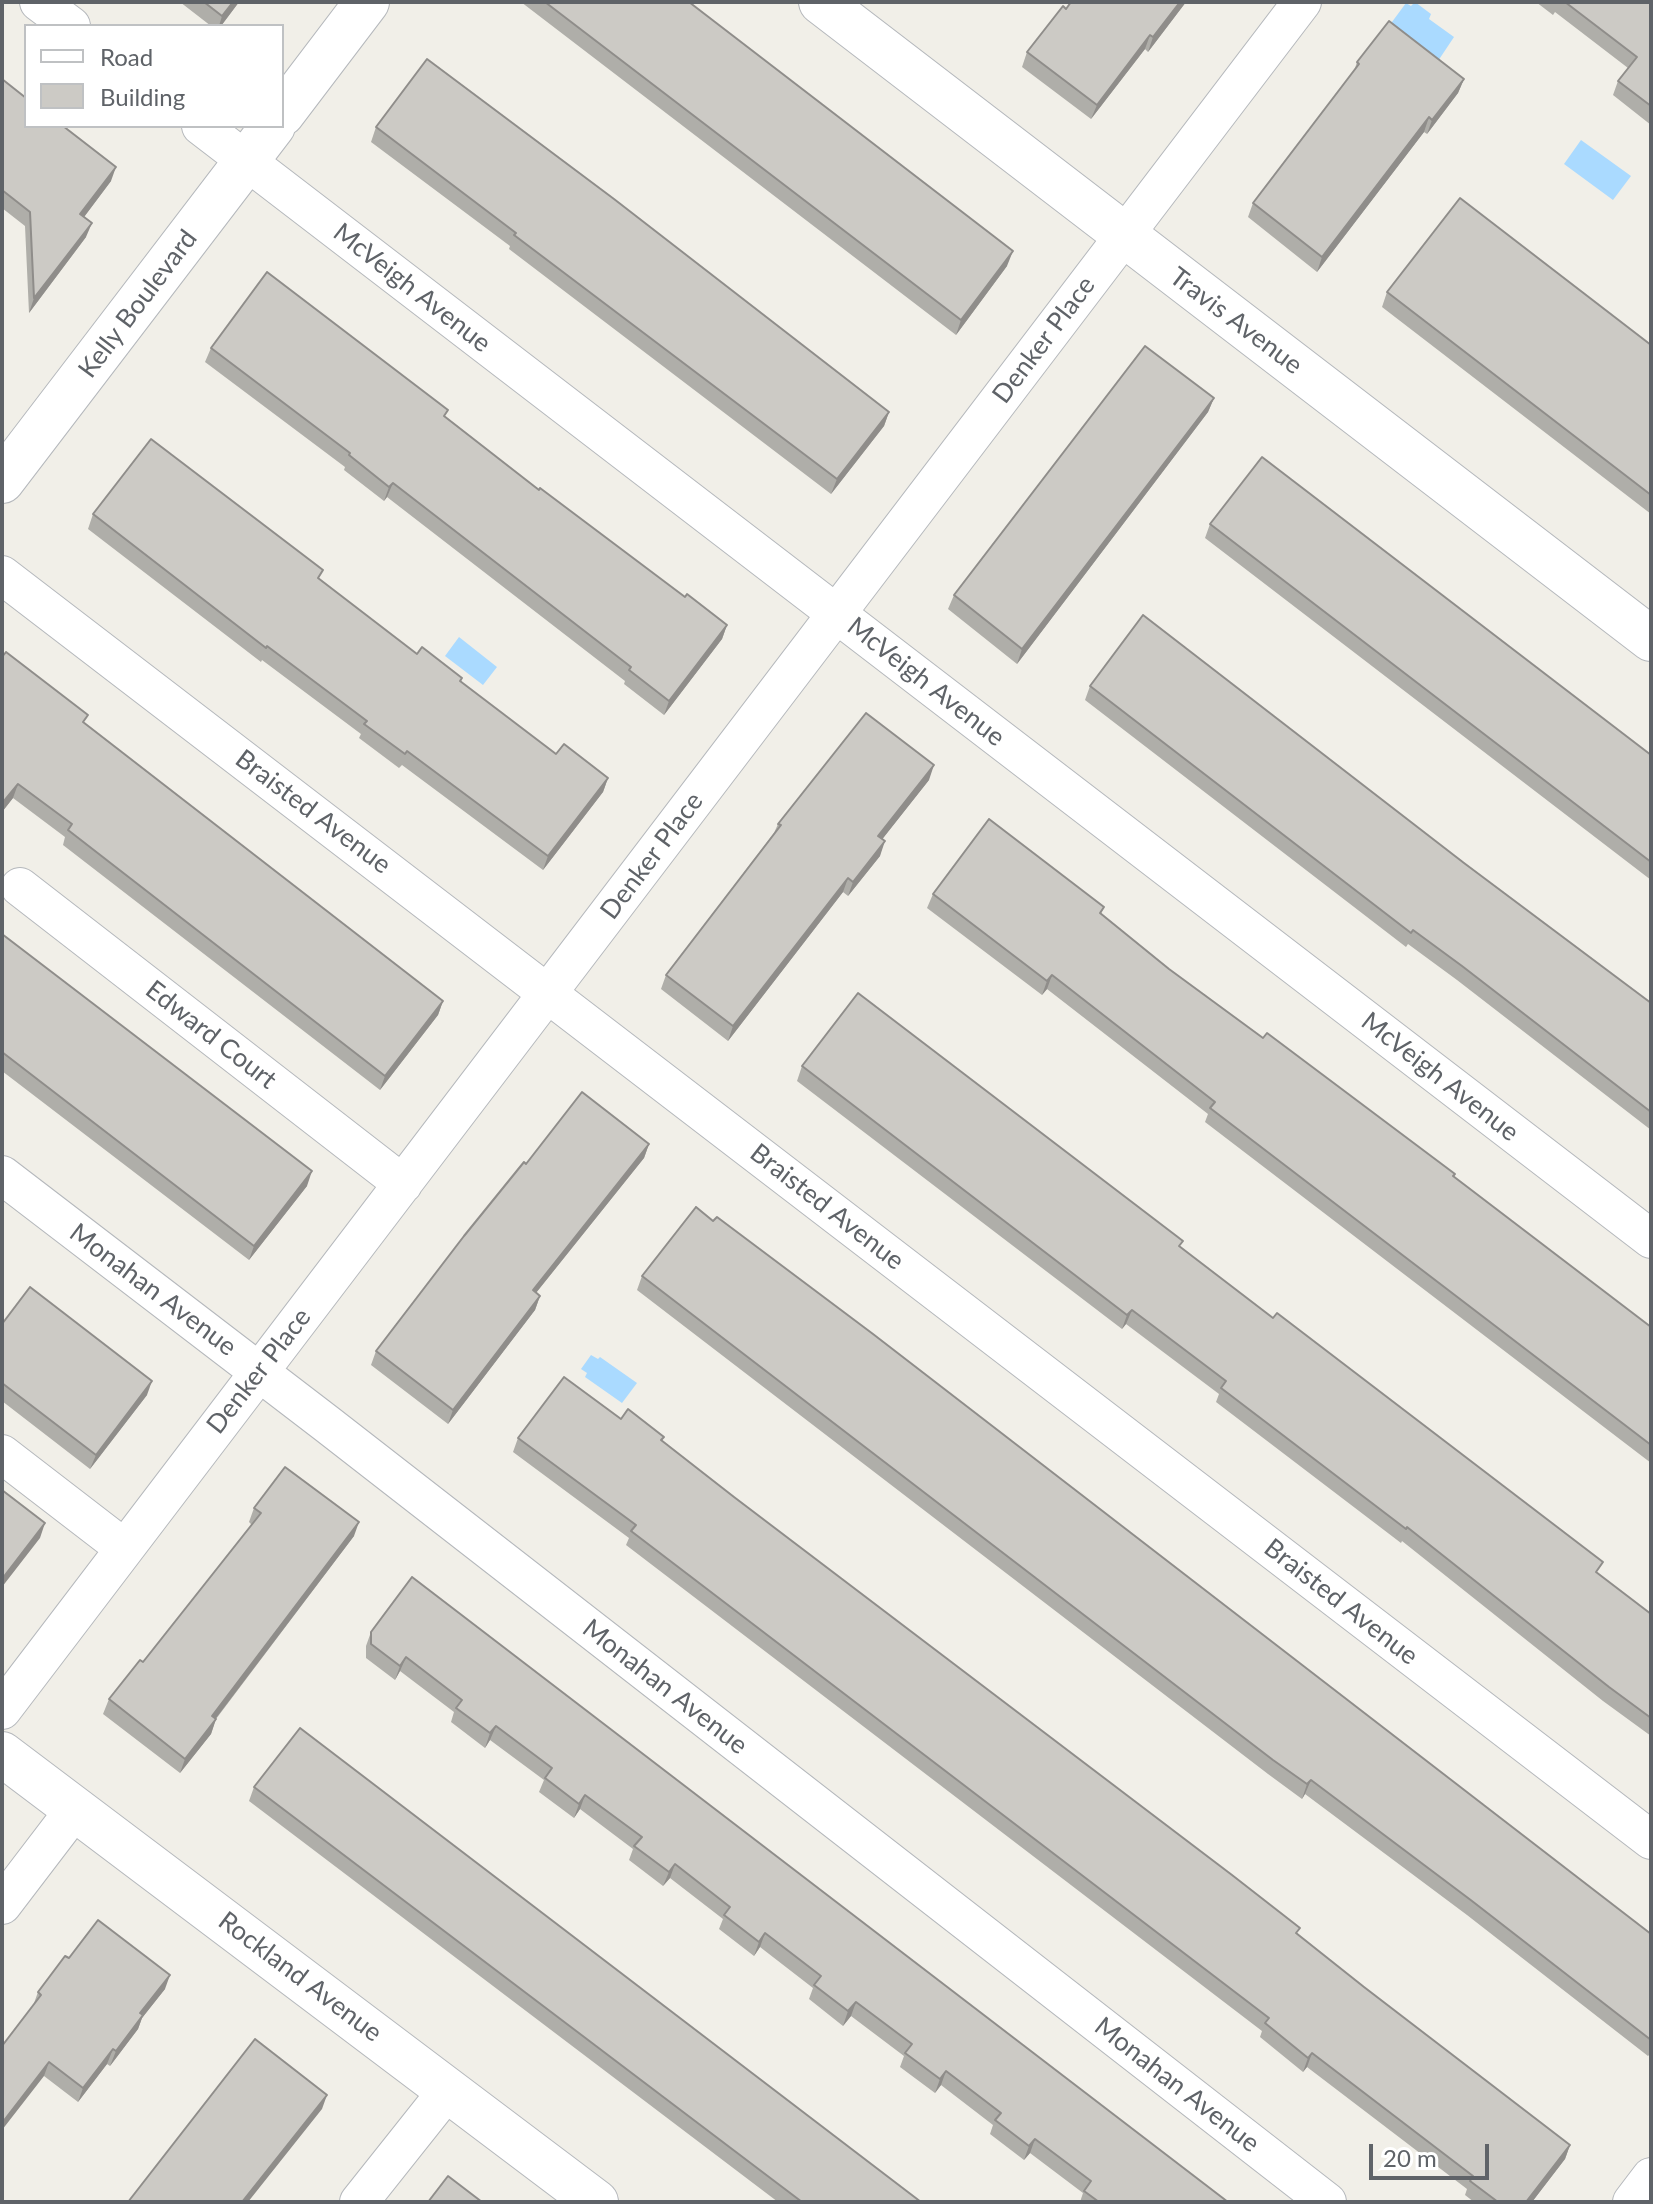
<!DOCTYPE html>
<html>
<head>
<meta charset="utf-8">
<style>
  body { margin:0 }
  #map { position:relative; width:1653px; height:2204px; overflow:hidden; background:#f1efe8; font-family:Lato,sans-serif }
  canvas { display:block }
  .frame { position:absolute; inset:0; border:4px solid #5f6368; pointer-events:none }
  .legend { position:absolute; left:24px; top:24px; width:260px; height:104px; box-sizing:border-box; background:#fff; border:2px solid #bfc1c3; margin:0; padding:10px 14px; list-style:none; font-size:24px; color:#5f6368 }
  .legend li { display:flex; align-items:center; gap:16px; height:40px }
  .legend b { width:40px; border:2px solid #bfc1c3 }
  .scale { position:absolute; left:1369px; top:2144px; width:120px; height:36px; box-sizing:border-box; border:4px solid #5f6368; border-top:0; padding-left:10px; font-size:24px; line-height:28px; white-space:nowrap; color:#5f6368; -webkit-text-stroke:6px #fff; paint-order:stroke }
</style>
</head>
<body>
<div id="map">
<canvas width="1653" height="2204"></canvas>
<div class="frame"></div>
<ul class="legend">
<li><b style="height:10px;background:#fff"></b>Road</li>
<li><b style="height:22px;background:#cccac5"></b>Building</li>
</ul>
<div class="scale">20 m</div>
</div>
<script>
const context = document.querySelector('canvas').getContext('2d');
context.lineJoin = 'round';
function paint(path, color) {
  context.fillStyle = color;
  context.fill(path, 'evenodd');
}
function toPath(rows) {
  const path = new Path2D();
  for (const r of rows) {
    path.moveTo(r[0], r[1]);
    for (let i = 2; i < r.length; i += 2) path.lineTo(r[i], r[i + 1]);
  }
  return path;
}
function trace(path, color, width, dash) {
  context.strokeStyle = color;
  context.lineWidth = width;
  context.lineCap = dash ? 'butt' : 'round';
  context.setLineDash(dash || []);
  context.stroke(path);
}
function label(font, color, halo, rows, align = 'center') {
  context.font = font + ' Lato,sans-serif';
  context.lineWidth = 6;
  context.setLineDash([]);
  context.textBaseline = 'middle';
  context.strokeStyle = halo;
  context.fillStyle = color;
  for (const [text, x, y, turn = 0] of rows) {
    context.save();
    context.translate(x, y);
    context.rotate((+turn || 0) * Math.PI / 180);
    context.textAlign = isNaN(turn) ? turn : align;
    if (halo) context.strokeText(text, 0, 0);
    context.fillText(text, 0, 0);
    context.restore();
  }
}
const water = toPath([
  [1415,2,1431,14,1429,19,1454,37,1438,61,1389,26,1406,3,1411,6],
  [1581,140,1631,176,1613,200,1564,164],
  [459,637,497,667,483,685,445,656],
  [591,1355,598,1359,600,1357,637,1383,622,1403,585,1377,587,1373,581,1369]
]);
const minor = toPath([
  [39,2,71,26],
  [201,126,1651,1239],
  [2,575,1651,1840],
  [20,887,403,1184],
  [2,1175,327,1424,1327,2202],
  [2,1454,124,1548],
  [2,1710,1302,2],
  [2,1905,76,1808],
  [359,2202,448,2090],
  [1632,2202,1651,2177]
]);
const tertiary = toPath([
  [821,2,1651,639],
  [282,114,367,2],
  [2,481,273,126],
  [2,1754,596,2202]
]);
const wall = toPath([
  [180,2,239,2,221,26,211,26],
  [521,2,689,2,1007,266,956,335],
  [1186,2,1148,52,1145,49,1091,119,1022,67,1027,52,1066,9],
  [1536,2,1651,2,1651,125,1613,95,1618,81,1628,68,1555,12,1553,15],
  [1357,62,1464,79,1458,93,1427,134,1424,132,1317,272,1248,217,1253,203,1354,71],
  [2,79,111,181,84,217,86,237,29,313,25,226,2,208],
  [376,127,889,412,884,426,831,494,509,249,510,246,371,142],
  [1387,292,1651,345,1651,514,1382,307],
  [211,348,446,417,539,490,685,597,727,625,722,639,664,715,624,684,625,681,387,497,384,501,344,470,345,467,205,362],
  [1214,398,1208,412,1017,664,948,609,954,595],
  [93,514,320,580,417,654,462,678,461,682,556,754,608,778,603,792,543,870,402,765,399,768,359,738,361,734,262,660,261,662,88,529],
  [1210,524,1651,755,1651,880,1205,538],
  [2,657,85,724,443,1001,438,1015,380,1090,63,845,65,837,13,798,2,812],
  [1090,686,1464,863,1651,1003,1651,1130,1457,980,1408,944,1406,947,1085,700],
  [929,780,882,839,880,856,848,896,843,892,728,1041,661,989,666,975,774,833,778,824],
  [933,894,1104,907,1101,914,1169,969,1263,1038,1455,1174,1454,1177,1651,1327,1651,1463,1205,1122,1208,1114,1047,989,1042,995,927,908],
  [2,934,307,1186,249,1260,2,1071],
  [802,1066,1181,1248,1598,1574,1651,1614,1651,1736,1603,1701,1402,1541,1401,1543,1216,1402,1219,1394,1126,1324,1122,1329,797,1081],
  [649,1144,644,1158,536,1293,540,1296,535,1310,448,1424,371,1365,376,1351,526,1164],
  [642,1276,1651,1934,1651,2053,1648,2056,1467,1915,1305,1794,1302,1799,1268,1774,637,1290],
  [2,1324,147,1395,90,1469,2,1401],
  [621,1419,664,1437,662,1441,1298,1934,1364,1987,1570,2145,1565,2159,1532,2202,1474,2202,1465,2195,1467,2189,1307,2067,1303,2072,1260,2037,1262,2031,626,1545,629,1538,513,1452,518,1438],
  [254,1508,354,1536,216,1719,211,1734,180,1773,103,1714,109,1699,143,1662,252,1525,249,1522],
  [371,1632,1228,2202,1080,2202,1083,2193,1030,2153,1024,2160,990,2134,993,2125,941,2085,935,2093,900,2067,904,2056,851,2016,843,2026,809,1999,813,1988,760,1947,754,1956,719,1929,723,1919,670,1878,663,1886,629,1860,633,1849,580,1809,574,1818,539,1792,544,1780,490,1740,485,1748,451,1722,454,1712,400,1671,395,1680,366,1658,366,1646],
  [254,1787,921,2202,778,2202,249,1801],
  [69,1958,165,1989,142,2018,138,2029,110,2066,107,2064,78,2102,44,2076,33,2006,38,1992]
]);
const shadedWall = toPath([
  [233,2,239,2,221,26,219,26,222,16],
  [1180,2,1186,2,1148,52,1153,37],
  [1150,35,1145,49,1091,119,1097,105],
  [1464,79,1458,93,1427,134,1432,120],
  [1429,117,1424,132,1317,272,1322,257],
  [116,167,111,181,75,229,80,214],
  [92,223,86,237,29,313,34,298],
  [1013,251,1007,266,956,335,961,320],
  [1214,398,1208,412,1017,664,1022,649],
  [889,412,884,426,831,494,837,479],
  [393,483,387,497,384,501,389,487],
  [727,625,722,639,664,715,669,701],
  [934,765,929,780,873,851,878,836],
  [608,778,603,792,543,870,548,856],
  [18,784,13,798,2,812,4,801],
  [885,841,880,856,848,896,853,882],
  [848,878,843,892,728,1041,733,1026],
  [1052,975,1047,989,1042,995,1047,981],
  [443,1001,438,1015,380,1090,385,1076],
  [649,1144,644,1158,527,1304,533,1290],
  [312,1171,307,1186,249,1260,254,1246],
  [540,1296,535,1310,448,1424,453,1410],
  [1132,1310,1126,1324,1122,1329,1127,1315],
  [152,1381,147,1395,90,1469,96,1455],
  [359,1522,354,1536,207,1730,212,1716],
  [45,1523,40,1538,2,1587,2,1579],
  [406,1657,400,1671,395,1680,400,1666],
  [216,1719,211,1734,180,1773,185,1759],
  [496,1726,490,1740,485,1748,490,1733],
  [1311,1780,1305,1794,1302,1799,1307,1784],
  [585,1795,580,1809,574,1818,579,1804],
  [675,1864,670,1878,663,1886,669,1872],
  [765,1933,760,1947,754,1956,759,1942],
  [170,1975,165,1989,142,2018,138,2029,110,2066,116,2051,140,2013],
  [856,2002,851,2016,843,2026,848,2011],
  [113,2049,107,2064,78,2102,83,2088],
  [1312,2053,1307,2067,1303,2072,1308,2058],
  [49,2062,44,2076,2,2130,2,2123],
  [946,2071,941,2085,935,2093,940,2079],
  [327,2095,322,2109,248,2202,242,2202],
  [1035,2139,1030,2153,1024,2160,1029,2146],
  [1570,2145,1565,2159,1532,2202,1526,2202]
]);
const building = toPath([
  [204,2,233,2,222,16,204,2],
  [545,2,689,2,1013,251,961,320,545,2],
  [1071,2,1180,2,1153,37,1150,35,1097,105,1027,52,1063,6,1066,9,1071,2],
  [1565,2,1651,2,1651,106,1618,81,1637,57,1565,2],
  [1389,21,1464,79,1432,120,1429,117,1322,257,1253,203,1359,64,1357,62,1389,21],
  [427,59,614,199,889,412,837,479,514,235,516,233,376,127,427,59],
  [2,79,26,98,26,126,63,126,116,167,80,214,92,223,34,298,30,212,2,190,2,79],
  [1460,198,1651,345,1651,495,1387,292,1460,198],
  [267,272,448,410,444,416,539,490,540,488,685,597,687,594,727,625,669,701,629,670,631,667,393,483,389,487,349,455,350,453,211,348,267,272],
  [1145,346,1214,398,1022,649,954,595,1145,346],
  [151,439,323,570,318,578,417,654,422,647,462,678,460,681,556,754,564,744,608,778,548,856,407,751,405,754,364,724,367,721,267,646,266,648,93,514,151,439],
  [1262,457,1651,755,1651,862,1210,524,1262,457],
  [1143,615,1464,863,1651,1003,1651,1112,1462,966,1413,930,1411,933,1090,686,1143,615],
  [6,652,88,715,83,722,443,1001,385,1076,68,830,72,824,18,784,4,801,2,800,2,657,6,652],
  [866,713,934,765,878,836,885,841,853,882,848,878,733,1026,666,975,781,825,778,824,866,713],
  [989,819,1104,907,1100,913,1169,969,1263,1038,1267,1033,1455,1174,1453,1176,1651,1327,1651,1445,1210,1108,1215,1102,1052,975,1047,981,933,894,989,819],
  [2,934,312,1171,254,1246,2,1052,2,934],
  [858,993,1183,1241,1179,1246,1273,1318,1277,1313,1603,1562,1596,1572,1651,1614,1651,1718,1609,1687,1407,1527,1406,1529,1221,1388,1226,1381,1132,1310,1127,1315,802,1066,858,993],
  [582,1092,649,1144,533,1290,540,1296,453,1410,376,1351,464,1236,524,1162,526,1164,582,1092],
  [696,1207,713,1221,717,1217,873,1334,1651,1934,1651,2040,1472,1901,1311,1780,1307,1784,1273,1760,642,1276,696,1207],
  [30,1287,152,1381,96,1455,2,1383,2,1324,30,1287],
  [564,1377,621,1419,628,1409,664,1437,661,1440,734,1497,1232,1875,1300,1928,1296,1933,1364,1987,1570,2145,1526,2202,1498,2202,1470,2181,1473,2176,1312,2053,1308,2058,1265,2023,1269,2018,631,1531,636,1525,518,1438,564,1377],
  [285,1467,359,1522,212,1716,216,1719,185,1759,109,1699,140,1660,143,1662,261,1513,254,1508,285,1467],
  [2,1490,45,1523,2,1579,2,1490],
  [412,1577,1228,2202,1099,2202,1084,2191,1091,2181,1035,2139,1029,2146,995,2120,1001,2113,946,2071,940,2079,905,2053,912,2044,856,2002,848,2011,814,1985,821,1976,765,1933,759,1942,724,1915,730,1907,675,1864,669,1872,634,1846,642,1837,585,1795,579,1804,545,1778,552,1768,496,1726,490,1733,456,1708,462,1700,406,1657,400,1666,371,1644,371,1632,412,1577],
  [300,1728,921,2202,802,2202,254,1787,300,1728],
  [98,1920,170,1975,140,2013,143,2015,116,2051,113,2049,83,2088,49,2062,2,2123,2,2046,41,1995,38,1992,65,1956,69,1958,98,1920],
  [255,2039,327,2095,242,2202,128,2202,255,2039],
  [448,2176,482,2202,428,2202,448,2176]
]);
const streetNames = [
  ["McVeigh Avenue",412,288,38],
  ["Kelly Boulevard",138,304,-53],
  ["Travis Avenue",1236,321,37],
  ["Denker Place",1044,340,-53],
  ["McVeigh Avenue",926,682,38],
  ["Braisted Avenue",313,812,37],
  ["Denker Place",652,856,-53],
  ["Edward Court",211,1035,38],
  ["McVeigh Avenue",1440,1077,38],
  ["Braisted Avenue",827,1207,38],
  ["Monahan Avenue",153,1290,37],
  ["Denker Place",259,1371,-52],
  ["Braisted Avenue",1341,1602,38],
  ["Monahan Avenue",665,1687,38],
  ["Rockland Avenue",300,1977,37],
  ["Monahan Avenue",1177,2085,38]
];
paint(water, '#aadaff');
trace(minor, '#b5b8bc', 40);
trace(tertiary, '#b5b8bc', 46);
trace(minor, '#fff', 38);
trace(tertiary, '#fff', 44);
paint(wall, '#afaea9');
paint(shadedWall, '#8f8d8a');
paint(building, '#cccac5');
trace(building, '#8f8d8a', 2);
label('26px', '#5f6368', '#fff', streetNames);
</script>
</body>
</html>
